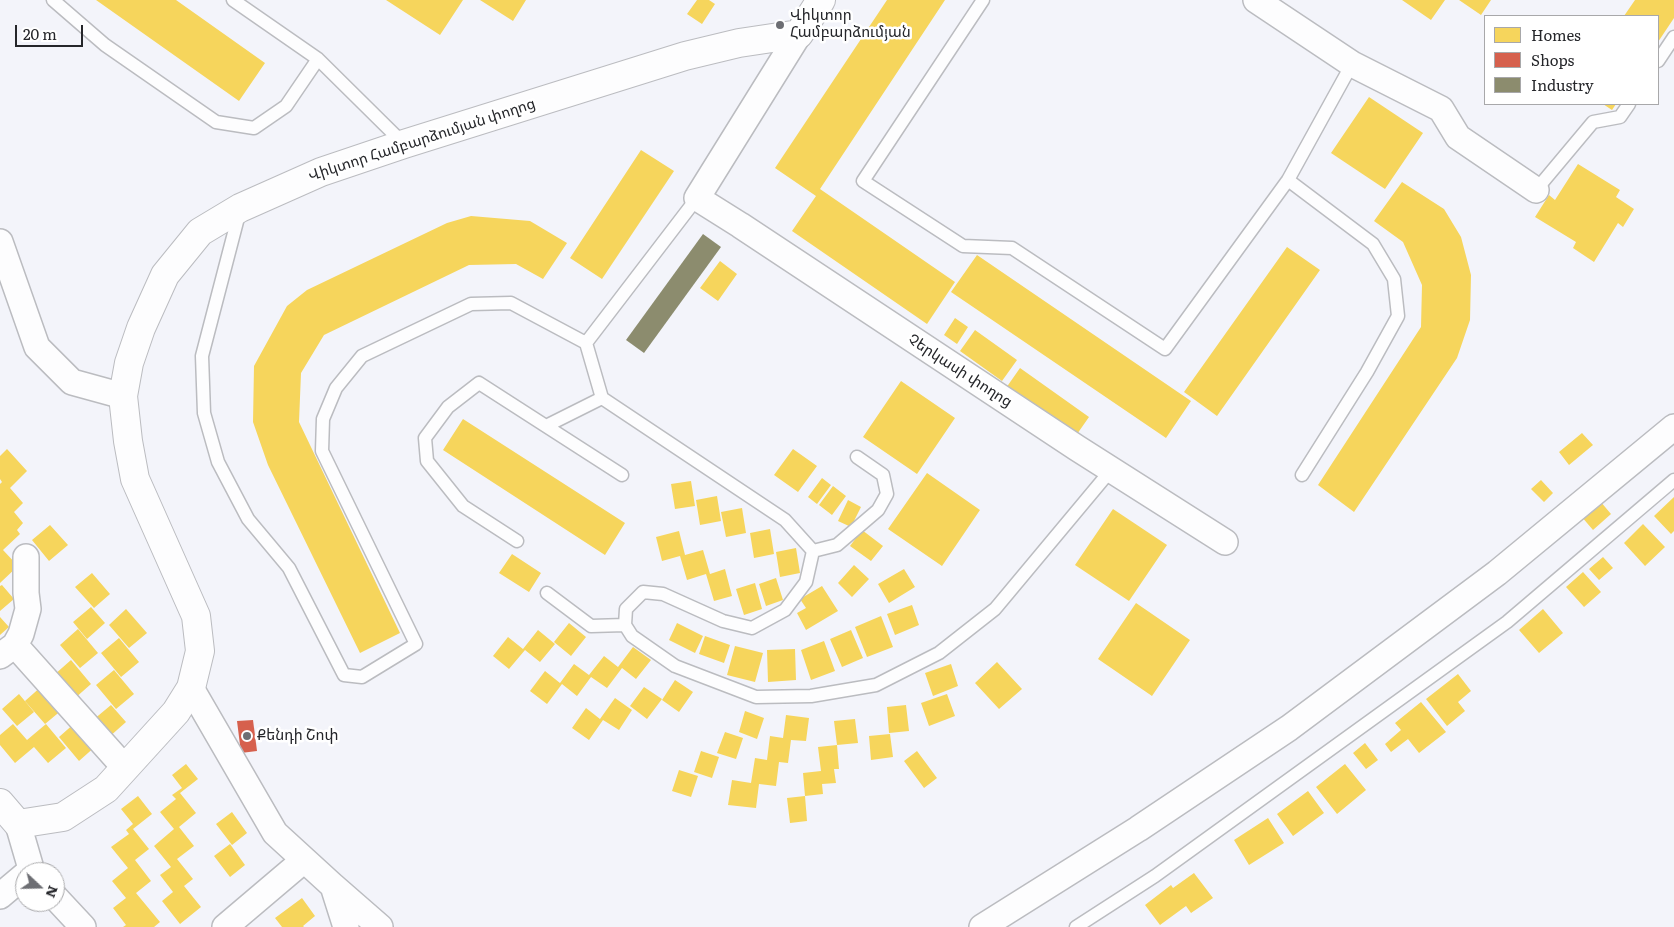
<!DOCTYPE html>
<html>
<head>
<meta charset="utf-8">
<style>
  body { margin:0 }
  #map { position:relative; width:1674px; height:927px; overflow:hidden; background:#f3f4fa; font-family:Literata,serif }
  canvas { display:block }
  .legend { position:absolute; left:1484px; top:15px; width:175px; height:90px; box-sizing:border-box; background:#fff; border:1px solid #a8a8aa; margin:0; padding:6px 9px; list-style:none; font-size:15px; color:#25262a }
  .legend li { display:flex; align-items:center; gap:10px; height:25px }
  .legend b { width:25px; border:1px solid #a8a8aa }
  .north { position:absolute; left:15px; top:862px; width:50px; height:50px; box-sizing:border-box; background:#fff; border:1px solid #a8a8aa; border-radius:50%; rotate:111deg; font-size:14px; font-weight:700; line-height:20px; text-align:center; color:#25262a }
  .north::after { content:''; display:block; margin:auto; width:18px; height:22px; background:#6d6e73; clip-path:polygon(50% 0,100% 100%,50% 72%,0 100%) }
  .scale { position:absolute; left:15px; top:25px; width:68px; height:22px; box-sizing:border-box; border:2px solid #25262a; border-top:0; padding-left:6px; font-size:15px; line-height:18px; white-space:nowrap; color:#25262a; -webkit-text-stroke:4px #fff; paint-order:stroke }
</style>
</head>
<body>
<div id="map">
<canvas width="1674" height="927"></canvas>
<ul class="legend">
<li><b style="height:14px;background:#f6d55c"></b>Homes</li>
<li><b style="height:14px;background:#d6604d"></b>Shops</li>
<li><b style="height:14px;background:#8c8c6e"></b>Industry</li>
</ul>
<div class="north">N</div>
<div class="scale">20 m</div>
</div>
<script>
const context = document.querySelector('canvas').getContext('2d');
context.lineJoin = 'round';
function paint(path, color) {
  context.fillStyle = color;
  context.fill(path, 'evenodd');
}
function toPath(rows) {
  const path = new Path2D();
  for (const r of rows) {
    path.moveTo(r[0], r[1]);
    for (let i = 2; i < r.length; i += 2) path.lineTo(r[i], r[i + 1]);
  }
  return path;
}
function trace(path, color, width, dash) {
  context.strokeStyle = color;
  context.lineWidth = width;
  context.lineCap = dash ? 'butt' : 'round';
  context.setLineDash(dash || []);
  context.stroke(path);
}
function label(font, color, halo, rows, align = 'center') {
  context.font = font + ' Literata,"Noto Sans Armenian",serif';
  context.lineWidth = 5;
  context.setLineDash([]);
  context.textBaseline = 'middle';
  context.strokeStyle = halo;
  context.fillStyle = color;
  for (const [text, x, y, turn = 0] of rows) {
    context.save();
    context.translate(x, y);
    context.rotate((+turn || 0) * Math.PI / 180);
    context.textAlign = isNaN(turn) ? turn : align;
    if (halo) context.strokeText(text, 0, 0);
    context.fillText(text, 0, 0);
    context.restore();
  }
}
const homes = toPath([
  [96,0,176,0,265,63,239,101],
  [386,0,463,0,440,35],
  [480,0,526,0,513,21],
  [697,0,709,0,715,4,702,24,687,14],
  [887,0,945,0,820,189,955,282,927,324,792,231,816,196,775,168],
  [1402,0,1445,0,1431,20],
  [1459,0,1491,0,1481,15],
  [1635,0,1674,0,1674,18,1658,42,1658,16,1624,16],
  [1369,97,1423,133,1385,189,1331,153],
  [1603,104,1616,104,1612,110],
  [641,150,674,171,602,279,570,258],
  [1578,164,1620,190,1616,197,1634,209,1623,227,1618,223,1594,262,1573,248,1576,242,1535,217,1549,195,1555,200],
  [1402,182,1444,209,1461,237,1471,275,1470,320,1457,358,1354,512,1318,485,1421,327,1422,285,1403,242,1374,221],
  [471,216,530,221,567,243,543,279,516,264,469,265,324,335,301,373,299,422,400,633,360,653,268,465,253,422,254,366,287,306,307,290,447,223],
  [1287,247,1320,270,1217,416,1184,392],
  [977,255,1191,401,1166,438,951,292],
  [720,261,737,274,718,301,700,288],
  [955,318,968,327,957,344,944,335],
  [975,330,1017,360,1002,381,960,351],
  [1020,368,1089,417,1075,437,1006,388],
  [901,381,955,418,917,474,863,437],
  [463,419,625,523,605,555,443,450],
  [1582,433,1593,445,1569,465,1559,452],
  [7,449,27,471,10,488,23,503,14,512,23,523,17,530,20,534,3,550,18,566,0,583,0,484,2,482,0,479,0,456],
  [793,449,817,466,798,492,774,475],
  [927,473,980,510,942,566,888,529],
  [822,478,831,485,817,504,808,497],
  [1541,480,1553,493,1544,502,1531,489],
  [691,481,695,506,675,509,671,484],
  [833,486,846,496,832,515,819,505],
  [717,496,721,521,700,525,696,500],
  [1674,497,1674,531,1671,534,1654,516],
  [848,500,861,507,851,527,838,521],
  [1600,501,1611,514,1593,530,1581,516],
  [742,508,746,533,726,537,721,512],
  [1113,509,1167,545,1129,601,1075,565],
  [1643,524,1665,547,1645,566,1624,543],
  [50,525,68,545,49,561,32,540],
  [770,529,774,554,754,558,750,533],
  [862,530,883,546,871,561,850,546],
  [679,531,685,555,703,550,710,574,725,569,732,596,714,601,706,574,687,580,680,556,662,561,656,537],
  [796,548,800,573,780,577,776,552],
  [512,554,541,573,529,592,499,573],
  [1603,557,1613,568,1599,580,1589,569],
  [854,565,869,579,852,597,838,583],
  [904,569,915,587,889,603,878,584],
  [1583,572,1601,592,1584,607,1566,587],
  [92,573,110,594,94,608,75,587],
  [776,578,783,600,766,606,759,584],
  [755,583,762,609,744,615,736,589],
  [2,585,14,599,0,611,0,586],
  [822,586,838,611,806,630,797,613,806,608,800,599],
  [1136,603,1190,640,1152,696,1098,659],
  [912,605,919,625,895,635,887,614],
  [91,607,105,623,87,639,73,622],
  [126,609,147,633,129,648,109,625],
  [1543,609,1563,633,1539,653,1519,630],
  [881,616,893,647,867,657,855,627],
  [0,617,9,627,0,635],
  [569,623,586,637,571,656,554,642],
  [677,623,703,636,695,653,669,640],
  [78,629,98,653,80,668,60,645],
  [538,630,555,644,540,662,525,650,509,669,493,656,508,637,523,649],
  [851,630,863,658,842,667,830,639],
  [705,636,730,645,724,663,699,654],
  [119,638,139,662,121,677,101,653],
  [824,641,835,671,811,680,801,650],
  [735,646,763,653,755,682,727,675],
  [633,647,651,660,636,679,622,668,607,688,591,677,577,696,562,684,547,704,530,691,545,671,560,683,574,664,589,675,604,656,618,667],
  [795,649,796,680,768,682,767,650],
  [71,660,91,684,74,699,54,675],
  [997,662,1022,689,999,709,975,683],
  [951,664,958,686,933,696,925,673],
  [114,670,134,694,116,709,96,685],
  [1458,674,1471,691,1458,702,1465,711,1447,726,1426,699],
  [675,680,693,692,679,712,662,700],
  [43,685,63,709,45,724,25,701],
  [644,687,662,699,647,719,630,706],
  [19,694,34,712,17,726,2,709],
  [947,694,955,716,929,726,921,703],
  [615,698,632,710,619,730,603,720,589,740,572,728,586,708,600,719],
  [1421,702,1446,732,1419,753,1408,739,1391,752,1385,744,1401,730,1395,723],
  [111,705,126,722,108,738,93,720],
  [906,705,909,731,889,733,887,707],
  [745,711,764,718,757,739,739,732],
  [786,715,809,718,806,741,791,740,788,763,779,762,776,786,759,784,756,808,728,805,732,780,751,783,755,758,767,760,770,736,783,738],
  [855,719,858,743,837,745,834,721],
  [76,722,97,745,79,761,59,737],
  [13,724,27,740,46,724,66,748,48,763,34,747,15,763,0,745,0,735],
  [725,732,743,738,736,759,717,753],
  [890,734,893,757,871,760,869,736],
  [1365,743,1378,760,1366,769,1353,753],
  [837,745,839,769,834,769,836,783,822,784,823,794,805,796,803,773,821,771,818,747],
  [701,751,719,757,712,778,694,772],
  [917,751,937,778,924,788,904,761],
  [186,764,198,779,180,793,196,813,179,827,194,846,177,859,193,879,184,886,201,907,180,924,162,901,173,892,160,875,171,867,154,846,174,829,160,812,176,799,172,795,182,788,172,775],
  [1345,764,1366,790,1337,814,1316,787],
  [679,770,698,776,691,797,672,791],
  [1308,791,1324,813,1293,836,1277,814],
  [138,796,152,814,133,829,149,849,135,860,151,881,136,893,160,922,154,927,123,927,126,925,113,908,126,898,112,881,128,868,111,847,129,834,126,830,133,824,121,809],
  [805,796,807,821,790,823,787,798],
  [232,812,247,833,232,845,216,824],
  [1268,818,1284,843,1249,865,1234,840],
  [230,844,245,865,230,877,214,856],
  [1194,873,1213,898,1191,913,1186,906,1160,925,1145,905,1171,885,1173,888],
  [302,898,315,916,303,926,304,927,282,927,275,918]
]);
const shops = toPath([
  [253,720,257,751,241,753,237,721]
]);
const industry = toPath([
  [703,234,721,247,644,353,626,340]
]);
const service = toPath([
  [53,0,105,45,216,122,254,128,286,106,318,59],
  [233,0,318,59,404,144],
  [983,0,863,181,963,246,1012,248,1165,349,1288,180,1352,64],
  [1658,61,1674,37],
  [1288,180,1373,244,1394,279,1398,316,1367,372,1302,475],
  [1536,190,1593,122,1620,117,1629,104],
  [697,198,586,343,602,398,785,520,813,551,806,582,785,610,752,628,723,621,663,594,643,592,626,609,625,625,632,636,675,666,756,697,811,696,876,685,939,653,995,609,1111,470],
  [240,210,202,356,204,413,218,462,248,519,289,568,344,675,362,677,416,644,322,451,323,419,336,388,362,356,471,304,511,303,586,343],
  [546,426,602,398],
  [517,541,463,506,427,461,425,438,448,407,479,383,622,475],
  [813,551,837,545,878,510,887,494,883,475,857,457],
  [547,593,591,626,625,625],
  [1076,927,1155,876,1507,622,1674,480]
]);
const minor = toPath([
  [1256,0,1352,64,1441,109,1458,137,1536,190],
  [799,34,697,198,740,225,1077,448,1225,542],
  [0,242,37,347,72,382,123,396],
  [15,645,125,768],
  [0,656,15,645,21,634,28,609,26,593,26,557],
  [191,688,275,833,333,886,346,927],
  [18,824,32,872],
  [333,886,380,927],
  [0,896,25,875],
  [55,897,83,927],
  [225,927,304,860],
  [982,927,1138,829,1289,728,1497,573,1674,427]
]);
const tertiary = toPath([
  [0,803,18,824,63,817,106,789,176,712,191,688,200,651,196,616,135,479,128,441,123,396,129,363,141,328,165,275,200,232,240,208,321,172,404,144,685,56,739,43,799,34,821,0]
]);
const markers = [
  [780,25,5,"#6d6e73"],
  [247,736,5,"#6d6e73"]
];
const poiNames = [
  ["Վիկտոր",790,16],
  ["Համբարձումյան",790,33],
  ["Քենդի Շոփ",257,736]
];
const streetNames = [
  ["Վիկտոր Համբարձումյան փողոց",422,140,-18],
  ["Չերկասի փողոց",960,371,33]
];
paint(homes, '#f6d55c');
paint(shops, '#d6604d');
paint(industry, '#8c8c6e');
trace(service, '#bbbcc0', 15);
trace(minor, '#bbbcc0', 28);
trace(tertiary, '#bbbcc0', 30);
trace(service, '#fdfdfe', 12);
trace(minor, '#fdfdfe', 25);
trace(tertiary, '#fdfdfe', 28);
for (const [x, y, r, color] of markers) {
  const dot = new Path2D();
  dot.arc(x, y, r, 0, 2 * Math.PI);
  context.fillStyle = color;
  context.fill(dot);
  trace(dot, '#fff', 2);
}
label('15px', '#25262a', '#fff', poiNames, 'left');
label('15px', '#25262a', '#fff', streetNames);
</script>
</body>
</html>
